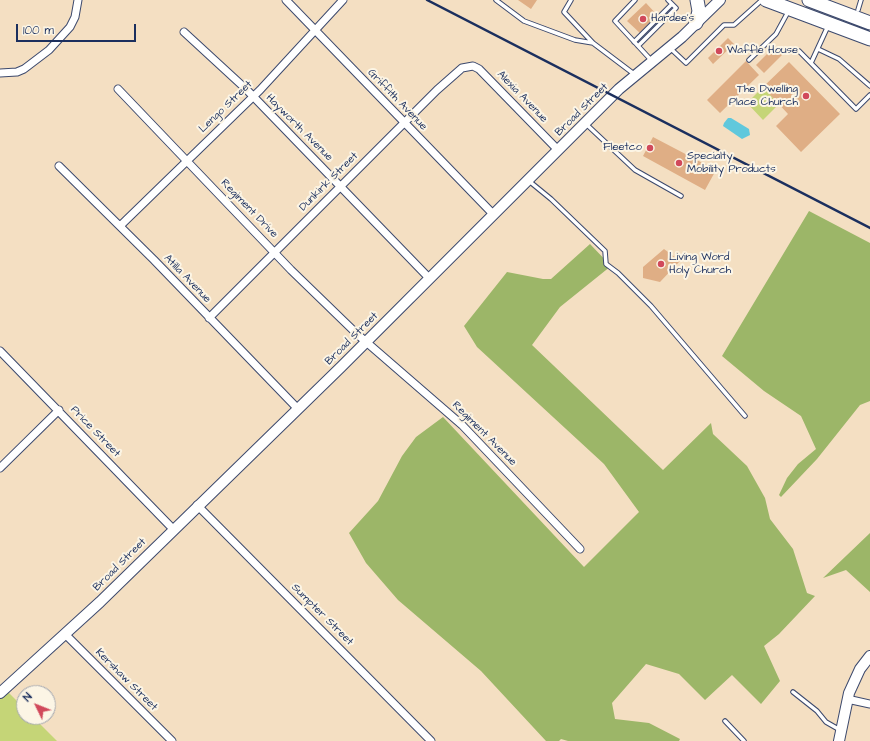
<!DOCTYPE html>
<html>
<head>
<meta charset="utf-8">
<style>
  body { margin:0 }
  #map { position:relative; width:870px; height:741px; overflow:hidden; background:#f4dfc2; font-family:"Architects Daughter",sans-serif }
  canvas { display:block }
  .north { position:absolute; left:16px; top:685px; width:40px; height:40px; box-sizing:border-box; background:#fcf5e5; border:1px solid #a2a6af; border-radius:50%; rotate:313deg; font-size:11px; font-weight:700; line-height:16px; text-align:center; color:#1b2f5e }
  .north::after { content:''; display:block; margin:auto; width:14px; height:18px; background:#d1495b; clip-path:polygon(50% 0,100% 100%,50% 72%,0 100%) }
  .scale { position:absolute; left:16px; top:24px; width:120px; height:18px; box-sizing:border-box; border:2px solid #1b2f5e; border-top:0; padding-left:5px; font-size:12px; line-height:14px; white-space:nowrap; color:#1b2f5e; -webkit-text-stroke:3px #fcf5e5; paint-order:stroke }
</style>
</head>
<body>
<div id="map">
<canvas width="870" height="741"></canvas>
<div class="north">N</div>
<div class="scale">100 m</div>
</div>
<script>
const context = document.querySelector('canvas').getContext('2d');
context.lineJoin = 'round';
function paint(path, color) {
  context.fillStyle = color;
  context.fill(path, 'evenodd');
}
function toPath(rows) {
  const path = new Path2D();
  for (const r of rows) {
    path.moveTo(r[0], r[1]);
    for (let i = 2; i < r.length; i += 2) path.lineTo(r[i], r[i + 1]);
  }
  return path;
}
function trace(path, color, width, dash) {
  context.strokeStyle = color;
  context.lineWidth = width;
  context.lineCap = dash ? 'butt' : 'round';
  context.setLineDash(dash || []);
  context.stroke(path);
}
function label(font, color, halo, rows, align = 'center') {
  context.font = font + ' "Architects Daughter",sans-serif';
  context.lineWidth = 4;
  context.setLineDash([]);
  context.textBaseline = 'middle';
  context.strokeStyle = halo;
  context.fillStyle = color;
  for (const [text, x, y, turn = 0] of rows) {
    context.save();
    context.translate(x, y);
    context.rotate((+turn || 0) * Math.PI / 180);
    context.textAlign = isNaN(turn) ? turn : align;
    if (halo) context.strokeText(text, 0, 0);
    context.fillText(text, 0, 0);
    context.restore();
  }
}
const green = toPath([
  [763,87,779,104,763,120,747,103],
  [8,692,24,708,24,717,33,717,57,741,0,741,0,699]
]);
const forest = toPath([
  [809,211,870,243,870,401,860,405,817,459,781,497,779,495,787,478,798,464,816,449,801,416,764,391,722,356],
  [590,244,611,266,560,307,532,345,663,470,711,423,713,434,747,466,765,498,770,519,793,549,807,593,815,596,779,634,764,646,780,681,761,704,732,675,705,700,679,674,646,664,612,703,615,719,649,723,680,739,679,741,568,741,561,739,559,741,546,741,481,671,398,600,366,563,349,533,378,501,402,456,416,437,443,417,584,567,639,512,604,464,477,347,464,326,507,272,543,279,551,279],
  [870,533,870,592,846,570,823,578]
]);
const water = toPath([
  [728,118,731,118,749,129,750,135,742,139,723,126,724,123]
]);
const building = toPath([
  [518,0,537,0,531,9],
  [646,3,658,16,641,34,627,21],
  [728,38,734,44,713,64,708,58],
  [775,46,783,54,764,73,756,65],
  [746,61,759,75,720,113,707,100],
  [789,62,840,114,801,152,776,126,788,114,763,87],
  [653,137,716,170,705,190,643,156],
  [664,249,680,261,660,282,643,278,643,267]
]);
const lane = toPath([
  [496,0,524,21,575,40,593,43,634,74],
  [571,0,564,12,593,43],
  [635,0,615,21,651,60],
  [858,10,861,0],
  [634,42,672,4],
  [638,46,676,8,668,0],
  [670,48,686,63,724,25,734,25,762,0],
  [818,49,839,59,870,86],
  [799,51,856,109,870,95],
  [749,60,776,34,788,12],
  [811,63,828,26],
  [586,124,635,170,681,196],
  [529,181,551,199,605,251,606,264,618,273,651,306,745,416],
  [793,692,817,711,826,722,840,730],
  [725,721,744,741]
]);
const street = toPath([
  [286,0,493,214],
  [184,32,247,90,429,278],
  [0,73,17,72,24,69,49,50,70,27,75,17,78,0],
  [118,89,291,270,357,334,462,425,580,549],
  [59,166,154,260,298,409],
  [120,226,260,90,343,0],
  [209,318,437,90,462,68,473,66,479,69,558,150],
  [0,351,173,529],
  [0,468,59,410],
  [197,505,431,741],
  [65,634,172,741],
  [847,699,870,704]
]);
const secondary = toPath([
  [0,693,100,602,341,367,619,89,682,37,720,0],
  [839,741,849,693,860,669,870,656]
]);
const highway = toPath([
  [766,0,870,39],
  [809,0,870,23],
  [696,23,699,11,697,0]
]);
const rail = toPath([
  [427,0,870,228]
]);
const markers = [
  [643,19,4,"#d1495b"],
  [719,51,4,"#d1495b"],
  [806,96,4,"#d1495b"],
  [650,148,4,"#d1495b"],
  [679,163,4,"#d1495b"],
  [661,264,4,"#d1495b"]
];
const poiNames = [
  ["Hardee's",651,19],
  ["Waffle House",727,51],
  ["The Dwelling",798,90,"right"],
  ["Place Church",798,103,"right"],
  ["Fleetco",642,148,"right"],
  ["Specialty",687,157],
  ["Mobility Products",687,170],
  ["Living Word",669,258],
  ["Holy Church",669,271]
];
const streetNames = [
  ["Alexia Avenue",522,97,46],
  ["Griffith Avenue",397,100,46],
  ["Lengo Street",226,107,-44],
  ["Broad Street",582,110,-45],
  ["Hayworth Avenue",299,128,45],
  ["Dunkirk Street",329,182,-45],
  ["Regiment Drive",249,209,46],
  ["Atilla Avenue",187,279,46],
  ["Broad Street",352,339,-45],
  ["Price Street",95,432,46],
  ["Regiment Avenue",484,434,45],
  ["Broad Street",120,565,-45],
  ["Sumpter Street",322,615,45],
  ["Kershaw Street",126,680,45]
];
paint(green, '#c5d577');
paint(forest, '#9cb668');
paint(water, '#60c8dc');
paint(building, '#dfae85');
trace(lane, '#3c496d', 5.5);
trace(street, '#3c496d', 9);
trace(secondary, '#3c496d', 12);
trace(highway, '#3c496d', 15);
trace(lane, '#fff', 3.5);
trace(street, '#fff', 7);
trace(secondary, '#fff', 10);
trace(highway, '#fff', 13);
trace(rail, '#1b2f5e', 2.5);
for (const [x, y, r, color] of markers) {
  const dot = new Path2D();
  dot.arc(x, y, r, 0, 2 * Math.PI);
  context.fillStyle = color;
  context.fill(dot);
  trace(dot, '#fcf5e5', 1.5);
}
label('11px', '#1b2f5e', '#fcf5e5', poiNames, 'left');
label('11px', '#1b2f5e', '#fcf5e5', streetNames);
</script>
</body>
</html>
